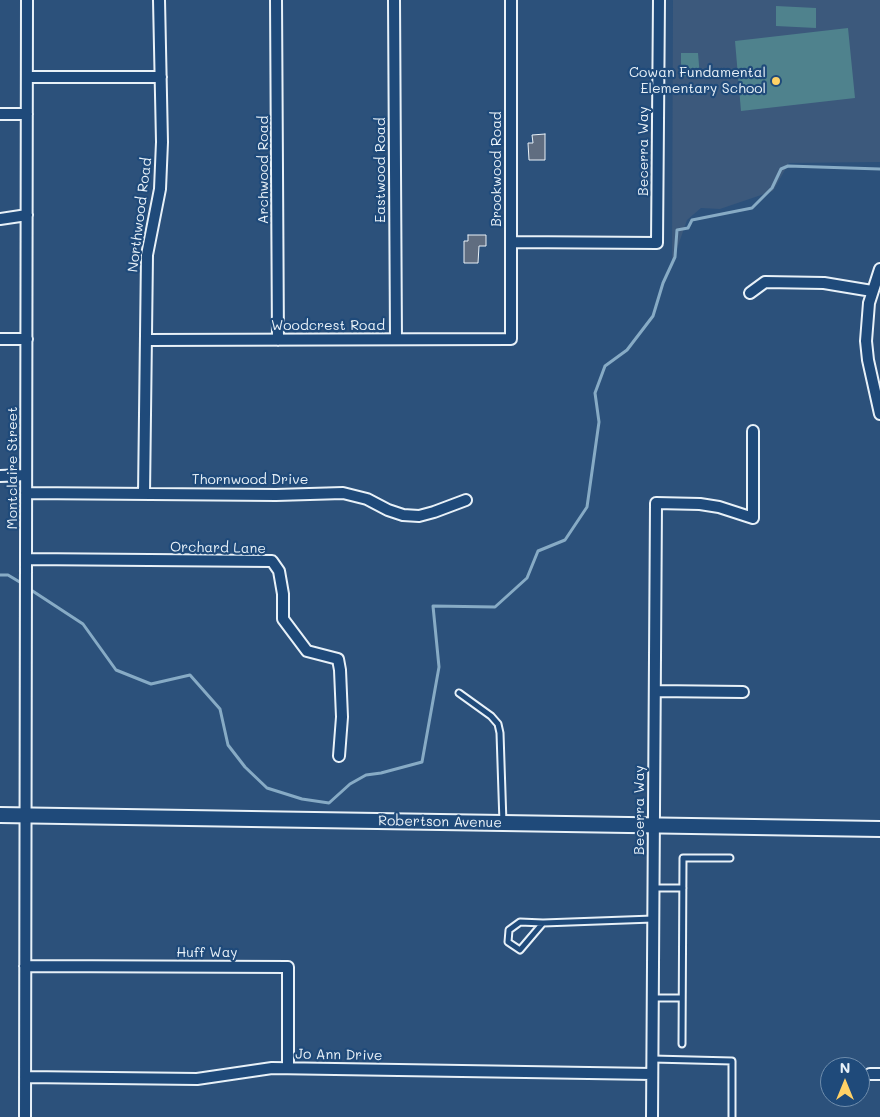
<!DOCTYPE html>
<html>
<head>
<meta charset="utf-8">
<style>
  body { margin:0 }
  #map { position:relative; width:880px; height:1117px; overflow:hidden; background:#2c517b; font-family:Mali,sans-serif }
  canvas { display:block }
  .north { position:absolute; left:820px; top:1057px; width:50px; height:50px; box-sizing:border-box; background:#1f4a7a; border:1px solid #6f8dac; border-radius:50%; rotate:0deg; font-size:14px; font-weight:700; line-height:20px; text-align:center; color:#e8f1f8 }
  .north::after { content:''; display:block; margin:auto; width:18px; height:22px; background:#ffd166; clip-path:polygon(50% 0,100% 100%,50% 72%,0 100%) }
</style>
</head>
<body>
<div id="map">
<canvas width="880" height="1117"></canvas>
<div class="north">N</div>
</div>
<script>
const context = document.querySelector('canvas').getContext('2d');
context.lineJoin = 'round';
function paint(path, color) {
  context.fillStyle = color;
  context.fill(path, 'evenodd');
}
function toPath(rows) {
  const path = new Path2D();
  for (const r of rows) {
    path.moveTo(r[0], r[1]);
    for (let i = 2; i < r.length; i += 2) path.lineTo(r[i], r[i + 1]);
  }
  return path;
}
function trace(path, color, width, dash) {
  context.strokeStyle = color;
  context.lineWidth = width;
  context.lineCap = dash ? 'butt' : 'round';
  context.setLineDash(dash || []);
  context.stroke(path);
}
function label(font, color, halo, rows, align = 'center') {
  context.font = font + ' Mali,sans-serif';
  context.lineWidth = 4.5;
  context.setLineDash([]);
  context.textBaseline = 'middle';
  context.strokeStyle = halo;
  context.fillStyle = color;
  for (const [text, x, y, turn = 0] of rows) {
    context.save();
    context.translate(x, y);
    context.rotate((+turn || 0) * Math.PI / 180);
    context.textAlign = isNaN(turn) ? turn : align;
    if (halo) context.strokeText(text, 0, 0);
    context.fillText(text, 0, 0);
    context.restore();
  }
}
const built = toPath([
  [673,0,880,0,880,162,789,163,773,191,720,209,701,208,687,220,672,263]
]);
const green = toPath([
  [776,6,816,8,816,28,776,26],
  [848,28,855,98,741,111,735,41],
  [681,53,698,53,700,77,681,76]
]);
const stream = toPath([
  [0,575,8,575,23,584],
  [28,588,83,624,116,670,151,684,190,675,220,709,228,745,245,767,267,788,302,799,329,803,350,784,366,775,381,773,422,762,439,667,433,606,495,607,527,578,538,551,565,540,587,507,599,422,595,393,605,366,627,350,653,316,663,283,675,257,677,230,688,228,692,220,752,208,772,188,781,169,788,166,880,169]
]);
const building = toPath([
  [545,134,545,160,529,160,528,143,533,143,532,135,545,134],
  [468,235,486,235,486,246,479,246,478,263,464,263,464,241,468,241,468,235]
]);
const lane = toPath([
  [459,693,491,716,498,724,500,733,503,823],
  [654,888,683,888],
  [543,923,520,922,509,930,508,942,520,950,543,923,653,919],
  [653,998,682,998],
  [682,1044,683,858,730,858],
  [653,1059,732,1061,732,1117]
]);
const street = toPath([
  [276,0,278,340],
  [394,0,396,339],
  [27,77,161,77],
  [0,114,27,114],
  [0,219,27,215],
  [511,242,657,243,659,0],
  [880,269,869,303,866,341,868,360,880,414],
  [750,293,765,282,824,283,872,291],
  [0,339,27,339],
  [146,340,511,339,511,0],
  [0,476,26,475],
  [26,493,276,495,343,493,367,499,388,510,403,515,419,516,434,512,466,500],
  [144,494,147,255,160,189,162,142,159,0],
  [26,559,272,561,279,571,283,594,283,619,307,651,338,659,340,670,342,717,339,756],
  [655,691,743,692],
  [25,966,288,967,288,1068],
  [870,1074,880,1074],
  [25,1077,197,1079,272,1068,652,1074],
  [25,1117,27,0],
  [652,1117,656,503,700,504,719,507,753,518,753,431]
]);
const secondary = toPath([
  [0,815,880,829]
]);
const markers = [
  [776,81,5,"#ffd166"]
];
const poiNames = [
  ["Cowan Fundamental",766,73],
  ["Elementary School",766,89]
];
const streetNames = [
  ["Becerra Way",644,151,-90],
  ["Brookwood Road",497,169,-90],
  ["Archwood Road",264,170,-90],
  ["Eastwood Road",381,170,-90],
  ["Northwood Road",140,215,-83],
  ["Woodcrest Road",328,326],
  ["Montclaire Street",13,468,-90],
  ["Thornwood Drive",250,480],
  ["Orchard Lane",218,548,1],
  ["Becerra Way",640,810,-90],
  ["Robertson Avenue",440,822,1],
  ["Huff Way",207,953],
  ["Jo Ann Drive",339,1055,1]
];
paint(built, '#3c597c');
paint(green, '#4f828d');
trace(stream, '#87abc5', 3);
paint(building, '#606d80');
trace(building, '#e8f1f8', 1);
trace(lane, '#e8f1f8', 9);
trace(street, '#e8f1f8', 14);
trace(secondary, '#e8f1f8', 18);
trace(lane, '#1f4a7a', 5);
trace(street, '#1f4a7a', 10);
trace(secondary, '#1f4a7a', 14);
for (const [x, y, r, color] of markers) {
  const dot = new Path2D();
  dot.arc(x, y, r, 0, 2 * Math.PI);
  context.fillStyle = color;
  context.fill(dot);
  trace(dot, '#1f4a7a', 2);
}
label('14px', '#e8f1f8', '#1f4a7a', poiNames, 'right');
label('14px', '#e8f1f8', '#1f4a7a', streetNames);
</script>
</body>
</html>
